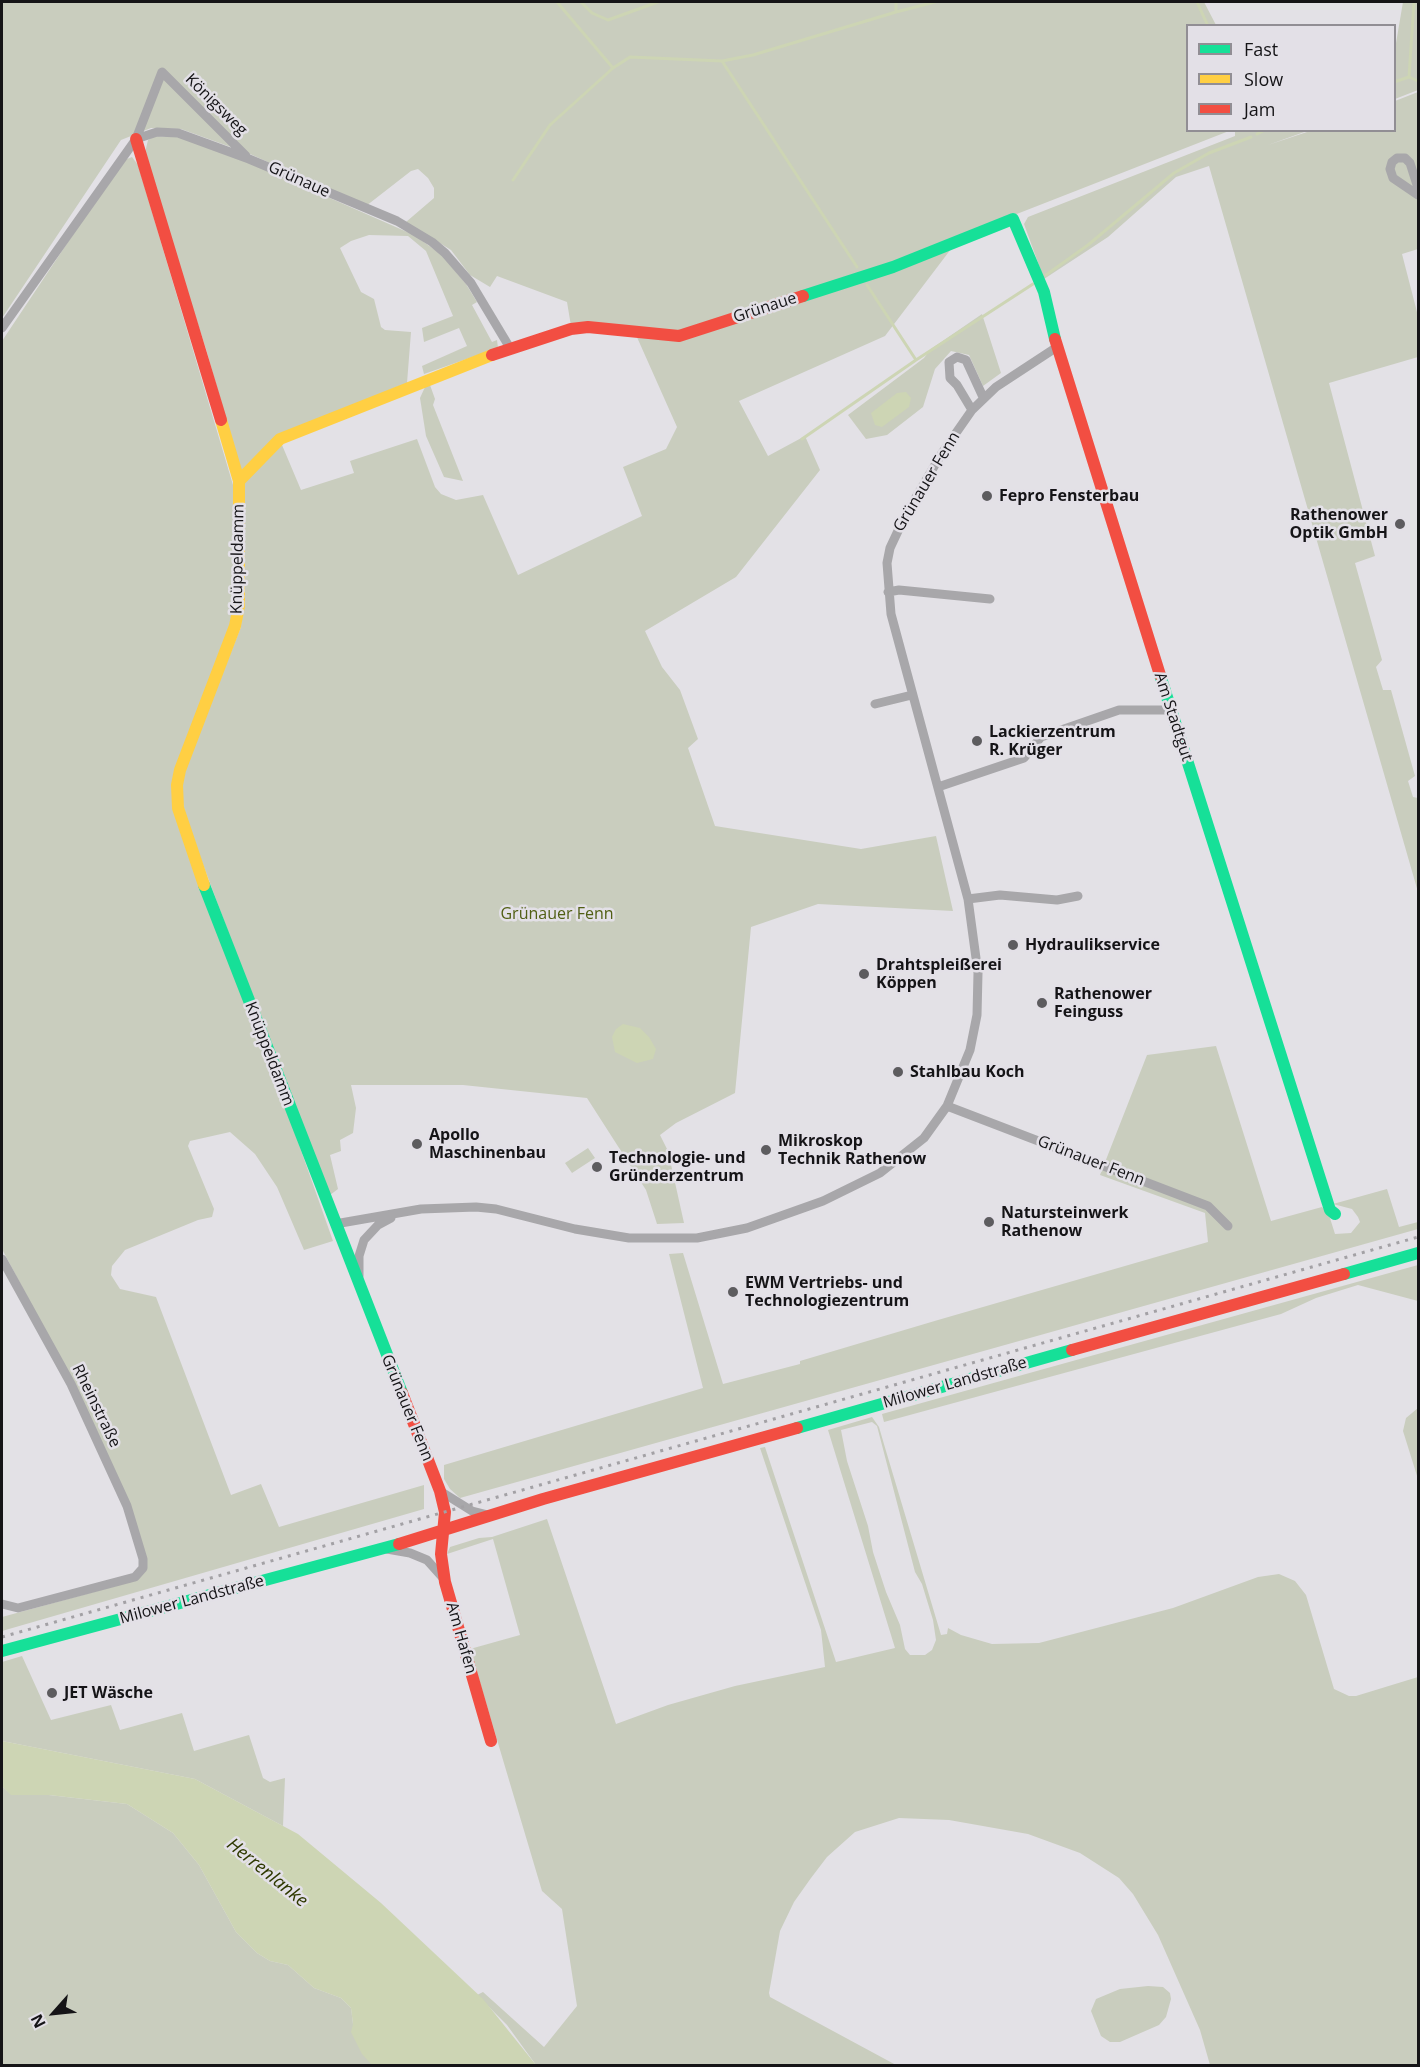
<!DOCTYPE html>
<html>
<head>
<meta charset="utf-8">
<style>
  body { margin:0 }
  #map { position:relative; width:1420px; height:2067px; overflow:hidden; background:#e3e1e6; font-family:"Open Sans",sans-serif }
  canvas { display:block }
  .frame { position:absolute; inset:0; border:3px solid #151417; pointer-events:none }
  .legend { position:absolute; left:1186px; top:24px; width:210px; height:108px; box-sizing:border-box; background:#e3e0e7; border:2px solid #918e94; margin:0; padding:8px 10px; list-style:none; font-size:18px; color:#151417 }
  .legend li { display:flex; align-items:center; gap:12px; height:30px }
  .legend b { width:30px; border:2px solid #918e94 }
  .north { position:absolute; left:24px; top:1983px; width:60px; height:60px; -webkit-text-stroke:4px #e3e0e7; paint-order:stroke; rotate:243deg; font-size:16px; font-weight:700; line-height:24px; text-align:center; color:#151417 }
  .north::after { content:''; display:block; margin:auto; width:21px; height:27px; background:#151417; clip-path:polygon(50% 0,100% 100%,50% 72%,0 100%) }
</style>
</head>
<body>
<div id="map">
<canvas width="1420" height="2067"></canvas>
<div class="frame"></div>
<ul class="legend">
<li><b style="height:8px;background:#16e098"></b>Fast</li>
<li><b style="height:8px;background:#ffcf43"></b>Slow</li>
<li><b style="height:8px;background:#f24e42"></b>Jam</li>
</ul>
<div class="north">N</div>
</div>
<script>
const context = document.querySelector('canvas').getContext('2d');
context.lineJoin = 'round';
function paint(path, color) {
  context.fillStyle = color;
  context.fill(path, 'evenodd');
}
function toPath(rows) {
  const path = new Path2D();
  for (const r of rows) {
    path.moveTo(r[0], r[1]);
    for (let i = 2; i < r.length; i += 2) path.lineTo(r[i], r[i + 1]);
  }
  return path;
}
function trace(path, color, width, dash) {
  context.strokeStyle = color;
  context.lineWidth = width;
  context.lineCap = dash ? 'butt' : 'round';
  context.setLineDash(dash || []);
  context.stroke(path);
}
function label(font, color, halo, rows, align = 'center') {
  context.font = font + ' "Open Sans",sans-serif';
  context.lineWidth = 5;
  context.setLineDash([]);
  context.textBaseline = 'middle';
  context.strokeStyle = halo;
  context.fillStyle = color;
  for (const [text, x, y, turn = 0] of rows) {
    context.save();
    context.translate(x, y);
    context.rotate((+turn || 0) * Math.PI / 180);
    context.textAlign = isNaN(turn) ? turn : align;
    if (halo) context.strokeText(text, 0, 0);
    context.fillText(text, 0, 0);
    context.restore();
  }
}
const green = toPath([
  [2,2,1204,2,1216,25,1188,26,1188,130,1229,131,894,262,678,334,571,326,567,302,497,276,490,287,470,275,451,250,406,222,434,198,434,188,428,178,418,169,411,171,366,206,250,154,181,129,151,128,121,140,2,318],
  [1403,2,1418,2,1418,90,1395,99,1395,49],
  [1418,92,1418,249,1402,254,1418,316,1418,357,1329,383,1375,556,1355,563,1382,660,1376,667,1383,690,1391,690,1415,776,1408,781,1413,797,1418,798,1418,892,1209,166,1176,177,1108,237,1044,279,1024,224,1028,217,1235,136,1235,131,1307,131,1268,145,1310,131,1394,130,1395,101],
  [155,136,178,137,248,162,414,235,442,255,466,284,477,302,472,305,492,342,497,340,498,348,424,374,422,366,467,346,459,328,424,342,422,328,453,316,426,251,408,236,369,235,351,241,340,248,361,292,374,299,381,327,385,330,411,332,407,383,284,432,241,471,206,349,144,157,148,140],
  [132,157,138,165,233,485,236,607,173,788,333,1241,304,1250,277,1187,255,1154,230,1132,190,1141,188,1146,214,1209,212,1217,198,1220,125,1250,112,1266,111,1275,120,1289,156,1297,231,1495,261,1484,279,1527,424,1485,424,1509,2,1631,2,1617,134,1581,146,1559,74,1385,2,1249,2,341,122,161],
  [954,245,885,336,739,401,768,456,805,436,820,470,736,577,645,631,662,667,680,690,698,739,688,748,715,826,861,849,936,836,953,911,818,904,751,927,735,1093,676,1123,660,1135,668,1151,684,1223,657,1224,646,1190,587,1098,463,1085,351,1085,356,1108,353,1133,340,1140,341,1151,330,1155,338,1189,330,1195,313,1158,186,819,180,787,185,767,241,627,244,482,282,445,301,490,354,473,350,461,417,439,435,487,441,494,456,500,483,495,518,575,642,516,623,467,666,449,677,427,636,335,679,339],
  [982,314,1001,373,983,386,969,355,951,351,935,369,923,407,887,435,866,439,848,415,924,358,931,349],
  [430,385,435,399,433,405,463,481,444,477,426,436,420,398,425,387],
  [1216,1046,1271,1221,1322,1207,1329,1215,1335,1234,1351,1233,1360,1222,1358,1217,1352,1209,1333,1204,1387,1189,1399,1227,1418,1222,1418,1229,460,1498,450,1489,444,1479,444,1465,703,1388,669,1254,683,1253,723,1384,800,1364,800,1361,938,1320,1208,1242,1205,1213,1100,1175,1147,1055],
  [588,1148,595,1158,572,1173,565,1163],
  [1418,1265,1418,1301,1358,1285,1316,1298,1281,1314,884,1422,882,1414],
  [1418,1408,1418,1479,1403,1431,1406,1418],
  [872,1417,879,1427,886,1451,941,1635,947,1634,948,1628,961,1635,992,1644,1039,1643,1173,1608,1258,1577,1279,1574,1295,1581,1306,1595,1334,1689,1349,1696,1356,1696,1418,1677,1418,2065,1210,2065,1200,2030,1158,1935,1133,1894,1119,1878,1080,1853,1028,1834,949,1820,899,1818,855,1832,827,1857,811,1878,794,1902,780,1931,769,1993,770,1997,896,2065,536,2065,507,2025,477,1995,483,1992,544,2047,577,2006,562,1909,542,1891,470,1649,520,1635,493,1539,447,1554,450,1547,479,1538,492,1537,547,1519,616,1724,668,1705,735,1686,825,1667,821,1630,760,1448,765,1447,836,1662,895,1648,828,1430],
  [872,1422,877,1426,915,1572,922,1584,933,1620,936,1640,932,1650,925,1655,910,1655,905,1649,900,1625,886,1592,873,1552,868,1526,847,1461,841,1430],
  [22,1656,51,1720,111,1705,120,1730,182,1713,194,1751,249,1735,263,1778,270,1782,285,1778,283,1826,195,1779,2,1741,2,1662],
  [2,1786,12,1795,49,1795,127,1804,173,1833,199,1865,236,1932,257,1953,270,1961,288,1965,314,1988,341,1998,351,2008,353,2024,372,2065,2,2065],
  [1148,1986,1163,1987,1170,1993,1171,1999,1166,2017,1159,2025,1120,2042,1110,2042,1101,2036,1091,2011,1096,1999,1120,1989]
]);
const water = toPath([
  [906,392,911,398,909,407,882,427,875,425,871,413,897,393],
  [623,1024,640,1028,649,1037,656,1049,653,1059,637,1063,615,1052,612,1037,616,1029],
  [2,1741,195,1779,298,1834,381,1903,483,1999,536,2065,372,2065,362,2054,351,2032,353,2024,351,2008,341,1998,314,1988,288,1965,270,1961,257,1953,236,1932,199,1865,173,1833,127,1804,49,1795,11,1795,2,1786]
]);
const stream = toPath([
  [557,2,613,68],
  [581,2,592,13,608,20,658,2],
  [896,2,896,12,935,2],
  [1197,2,1208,26],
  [1414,2,1409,77,1418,81],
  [722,61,753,55,896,12],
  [1394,82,1409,77],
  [1257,134,1265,130],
  [513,180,550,125,613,68,630,57,722,61,857,267],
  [1046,275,1088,245,1174,173,1209,153,1251,137],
  [867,285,916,360],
  [802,439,916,360,1033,284]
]);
const street = toPath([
  [136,139,157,132,178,133,249,159,397,221,432,242,445,253,471,283,510,348],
  [1418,188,1410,163,1405,158,1397,158,1392,162,1390,169,1393,178,1418,195],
  [2,328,136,139,162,72,246,156],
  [972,410,957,385,950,378,949,362,957,357,966,360,983,397],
  [888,592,899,590,990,599],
  [875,704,912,695],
  [938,787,1024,758,1041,737,1119,710,1171,710],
  [968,899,1000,895,1057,900,1078,896],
  [947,1106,1208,1206,1228,1226],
  [335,1224,421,1209,476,1207,496,1209,575,1229,629,1238,697,1238,747,1228,823,1201,880,1173,924,1138,947,1106,970,1050,977,1015,978,973,968,899,891,614,887,563,890,548,905,516,942,453,972,410,996,387,1057,347],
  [2,1259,71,1384,127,1506,143,1559,143,1568,135,1577,18,1608,2,1604],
  [359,1276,359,1256,364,1240,378,1225,391,1218],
  [440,1491,472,1511,488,1515],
  [387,1549,410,1553,427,1560,444,1579]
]);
const fast = toPath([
  [803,296,893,267,1013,219,1044,292,1055,339],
  [1160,675,1330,1210,1335,1214],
  [204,885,402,1393],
  [1344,1274,1418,1253],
  [797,1428,1072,1350],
  [2,1651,399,1544]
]);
const slow = toPath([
  [239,481,280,439,492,355],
  [204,885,178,808,177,785,180,770,235,626,239,606,239,481,221,420]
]);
const jam = toPath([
  [136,139,221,420],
  [1055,339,1160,675],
  [492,355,571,329,588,327,679,336,803,296],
  [1072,1350,1344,1274],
  [402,1393,440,1491,445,1512,441,1554,445,1582,491,1741],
  [399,1544,543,1499,797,1428]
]);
const rail = toPath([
  [2,1637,1418,1237]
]);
const markers = [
  [987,496,6,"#5d5c5f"],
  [1400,524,6,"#5d5c5f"],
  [977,741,6,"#5d5c5f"],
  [1013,945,6,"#5d5c5f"],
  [864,974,6,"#5d5c5f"],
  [1042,1003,6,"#5d5c5f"],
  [898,1072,6,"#5d5c5f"],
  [417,1144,6,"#5d5c5f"],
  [766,1150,6,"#5d5c5f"],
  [597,1167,6,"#5d5c5f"],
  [989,1222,6,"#5d5c5f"],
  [733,1292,6,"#5d5c5f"],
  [52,1693,6,"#5d5c5f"]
];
const streetNames = [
  ["Königsweg",216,105,45],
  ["Grünaue",299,180,24],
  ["Grünaue",765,308,-18],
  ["Grünauer Fenn",927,482,-59],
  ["Knüppeldamm",238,559,-89],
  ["Am Stadtgut",1173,717,72],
  ["Knüppeldamm",269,1054,69],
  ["Grünauer Fenn",1091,1161,21],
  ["Milower Landstraße",955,1383,-16],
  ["Rheinstraße",96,1406,64],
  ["Grünauer Fenn",407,1408,68],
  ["Milower Landstraße",192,1600,-15],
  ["Am Hafen",461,1638,74]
];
const poiNames = [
  ["Fepro Fensterbau",999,496],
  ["Rathenower",1388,515,"right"],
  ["Optik GmbH",1388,533,"right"],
  ["Lackierzentrum",989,732],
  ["R. Krüger",989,750],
  ["Hydraulikservice",1025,945],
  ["Drahtspleißerei",876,965],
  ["Köppen",876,983],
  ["Rathenower",1054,994],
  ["Feinguss",1054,1012],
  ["Stahlbau Koch",910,1072],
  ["Apollo",429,1135],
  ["Maschinenbau",429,1153],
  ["Mikroskop",778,1141],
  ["Technik Rathenow",778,1159],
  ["Technologie- und",609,1158],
  ["Gründerzentrum",609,1176],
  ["Natursteinwerk",1001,1213],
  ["Rathenow",1001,1231],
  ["EWM Vertriebs- und",745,1283],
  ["Technologiezentrum",745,1301],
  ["JET Wäsche",64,1693]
];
const parkNames = [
  ["Grünauer Fenn",557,914]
];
const waterNames = [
  ["Herrenlanke",267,1873,39]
];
paint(green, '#c9cdbe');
paint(water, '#cdd5b4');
trace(stream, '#cdd5b4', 3);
trace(street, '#a8a7aa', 9);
trace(fast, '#16e098', 12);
trace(slow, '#ffcf43', 12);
trace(jam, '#f24e42', 12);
trace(rail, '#a3a1a5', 3, [3, 6]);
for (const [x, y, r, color] of markers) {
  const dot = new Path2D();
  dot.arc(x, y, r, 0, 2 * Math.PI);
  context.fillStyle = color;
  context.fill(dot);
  trace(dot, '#e3e0e7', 2);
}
label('16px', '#151417', '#e3e0e7', streetNames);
label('bold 16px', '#151417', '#e3e0e7', poiNames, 'left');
label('16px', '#515f14', '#e3e0e7', parkNames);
label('italic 18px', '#2f3900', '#e3e0e7', waterNames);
</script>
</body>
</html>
